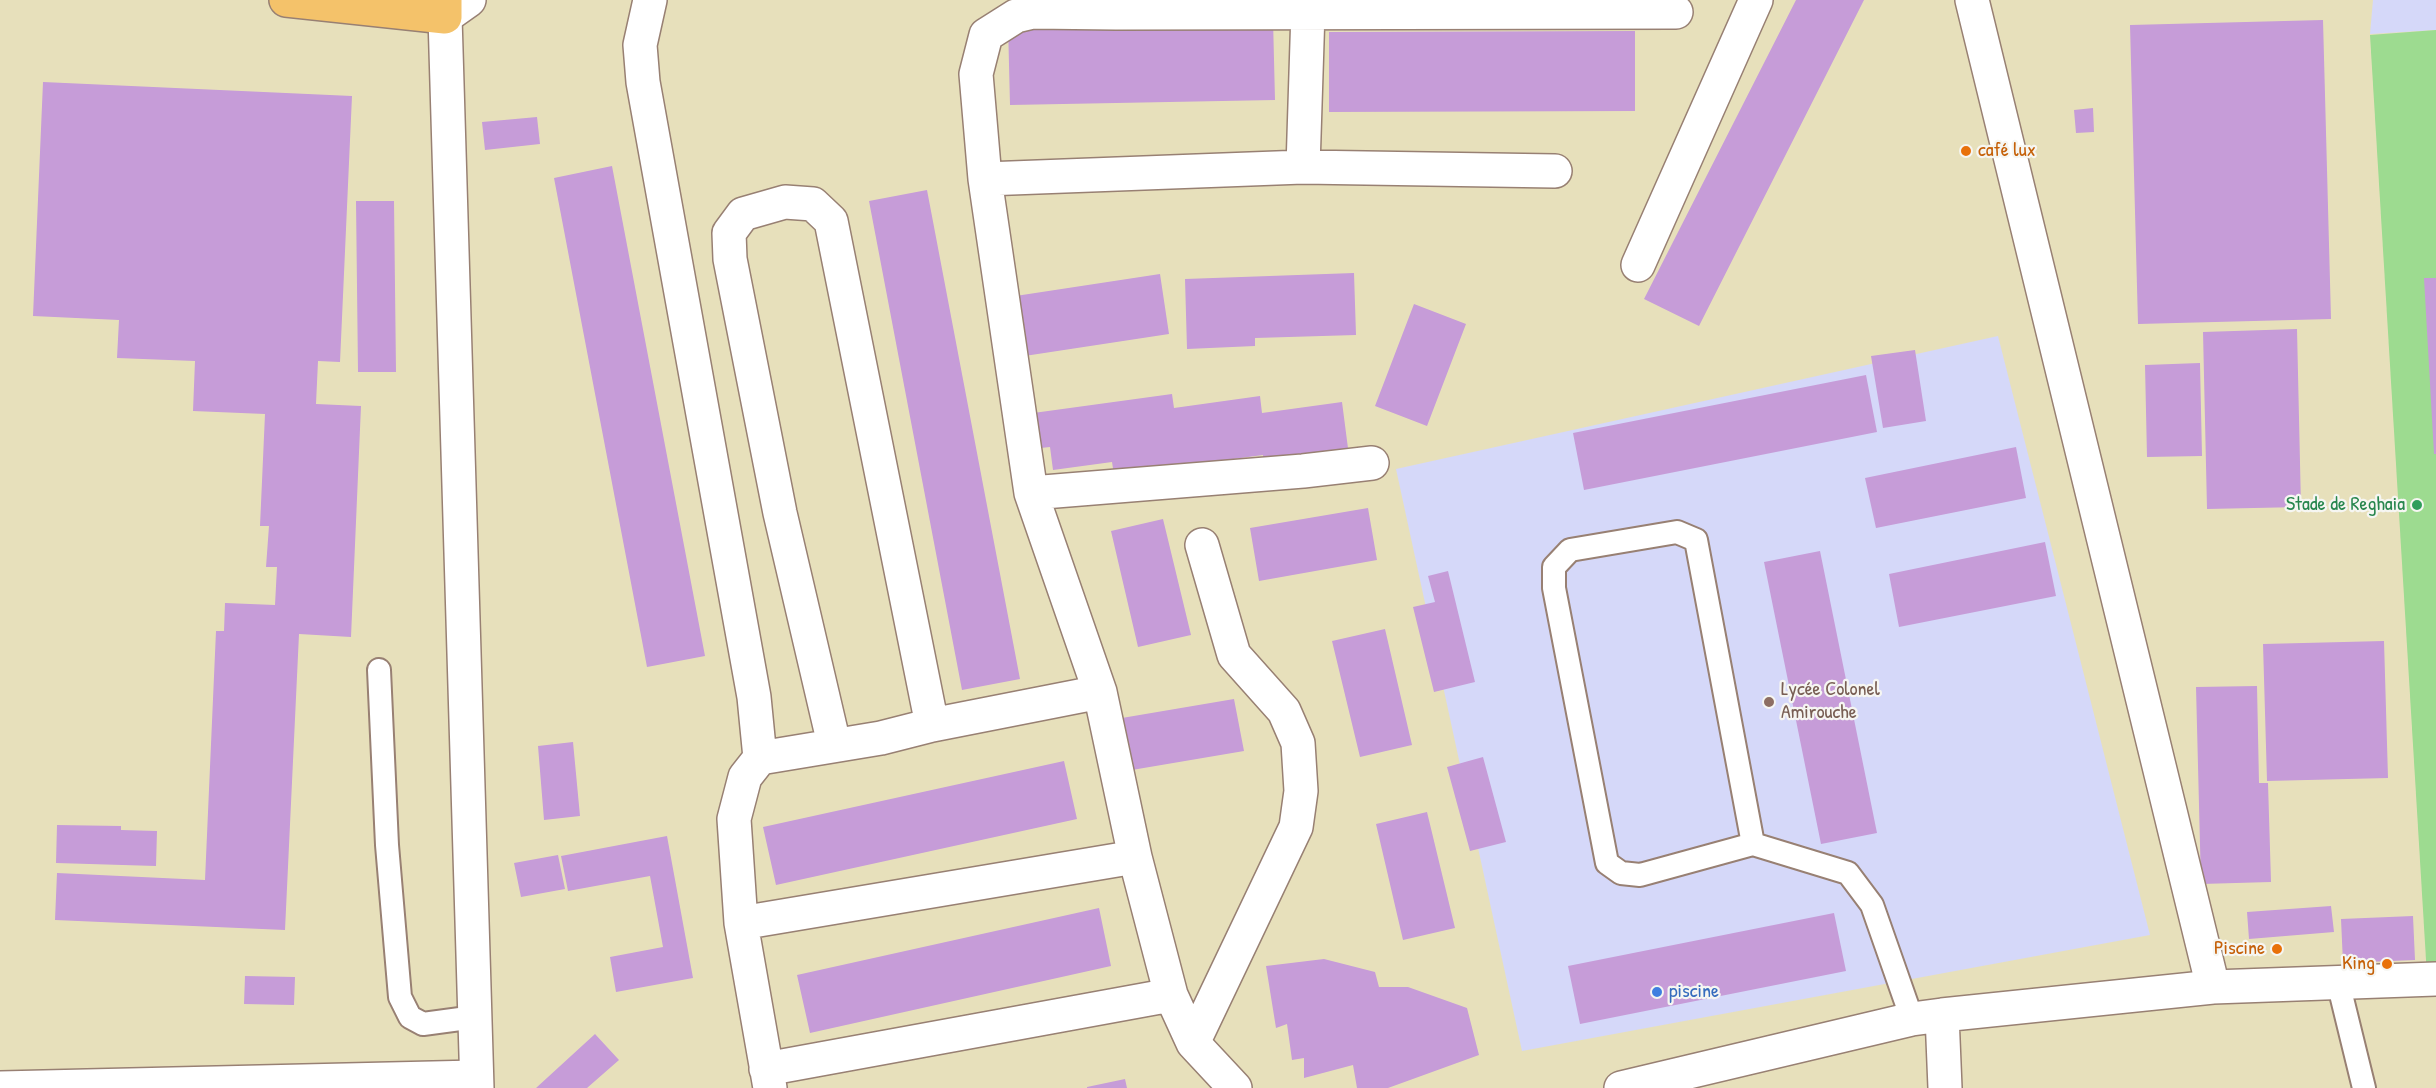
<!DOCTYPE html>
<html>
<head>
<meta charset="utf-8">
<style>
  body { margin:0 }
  canvas { display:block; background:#e7e0bb }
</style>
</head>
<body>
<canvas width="2436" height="1088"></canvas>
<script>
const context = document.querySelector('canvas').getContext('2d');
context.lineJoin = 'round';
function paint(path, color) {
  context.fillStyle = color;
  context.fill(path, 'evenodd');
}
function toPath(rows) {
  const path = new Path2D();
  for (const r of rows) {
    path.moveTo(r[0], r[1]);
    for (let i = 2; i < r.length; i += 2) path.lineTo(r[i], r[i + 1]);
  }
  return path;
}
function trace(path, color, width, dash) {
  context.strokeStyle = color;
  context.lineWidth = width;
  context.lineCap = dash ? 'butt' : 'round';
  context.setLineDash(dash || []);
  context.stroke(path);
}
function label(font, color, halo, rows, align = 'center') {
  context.font = font + ' "Patrick Hand",sans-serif';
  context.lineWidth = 4.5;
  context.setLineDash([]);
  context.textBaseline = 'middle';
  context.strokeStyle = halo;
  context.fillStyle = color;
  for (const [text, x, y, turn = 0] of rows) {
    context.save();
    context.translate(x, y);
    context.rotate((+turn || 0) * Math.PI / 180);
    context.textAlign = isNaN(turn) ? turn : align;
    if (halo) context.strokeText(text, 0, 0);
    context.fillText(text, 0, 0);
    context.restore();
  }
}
const built = toPath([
  [2373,0,2436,0,2436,30,2370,34],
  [1998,336,2150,935,1522,1051,1396,469]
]);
const green = toPath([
  [2436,30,2436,975,2427,976,2370,35]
]);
const building = toPath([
  [1796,0,1864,0,1699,326,1644,299],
  [1273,19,1275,100,1010,105,1008,24],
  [2323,20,2331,319,2138,324,2130,25],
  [1635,31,1635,111,1329,112,1329,32],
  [43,82,352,96,340,362,318,361,316,404,361,406,351,637,299,634,285,930,55,920,57,873,205,880,216,631,224,631,225,603,275,605,277,567,266,567,269,526,260,526,265,414,193,411,195,361,117,358,119,320,33,316],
  [2093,108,2094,132,2076,133,2074,110],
  [537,117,540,144,485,150,482,122],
  [612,166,705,656,647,667,554,178],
  [927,190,1020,679,962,690,869,201],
  [356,201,394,201,396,372,358,372],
  [1354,273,1356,335,1255,338,1255,346,1187,349,1185,279],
  [1160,274,1169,334,1018,357,1009,297],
  [2424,278,2436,278,2436,454,2434,454],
  [1414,304,1466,324,1427,426,1375,406],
  [2297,329,2301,507,2207,509,2203,332],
  [1915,350,1926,421,1883,428,1871,356],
  [2200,363,2202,456,2147,457,2145,365],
  [1866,375,1877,432,1584,490,1573,433],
  [1172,394,1174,408,1260,396,1262,413,1342,402,1349,456,1264,467,1263,455,1114,475,1112,462,1053,470,1050,447,1031,449,1026,414],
  [2016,447,2026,498,1876,528,1865,478],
  [1368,508,1377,560,1259,581,1250,528],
  [1163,519,1191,635,1138,647,1111,531],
  [2045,542,2056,596,1899,627,1889,574],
  [1820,551,1877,833,1821,844,1764,562],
  [1448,571,1475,682,1434,692,1413,607,1435,602,1428,576],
  [1385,629,1412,745,1360,757,1332,641],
  [2384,641,2388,778,2267,781,2263,644],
  [2257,686,2259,783,2268,783,2271,882,2201,884,2196,687],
  [1234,699,1244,751,1126,771,1116,719],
  [573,742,580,816,544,820,538,746],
  [1483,757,1506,842,1470,851,1447,767],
  [1064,761,1077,819,776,885,763,827],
  [1427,812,1455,928,1403,940,1376,824],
  [57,825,121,826,121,830,157,831,156,866,56,863],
  [667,836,693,978,616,992,610,957,663,947,650,876,568,891,561,856],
  [558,855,565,889,521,897,514,863],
  [2331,906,2334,932,2249,939,2247,912],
  [1099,908,1111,966,810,1033,797,975],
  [1834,913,1846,971,1580,1024,1568,966],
  [2413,916,2415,960,2343,963,2341,919],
  [1324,959,1375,972,1379,987,1408,987,1467,1008,1479,1055,1388,1088,1357,1088,1353,1065,1304,1078,1304,1058,1292,1060,1287,1024,1276,1028,1266,966],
  [245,976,295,977,294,1005,244,1004],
  [595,1034,619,1060,587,1088,536,1088],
  [1125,1079,1127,1088,1087,1088,1087,1087]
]);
const service = toPath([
  [379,670,387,845,400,997,410,1017,423,1024,475,1017],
  [1753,844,1696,540,1677,532,1570,550,1554,567,1554,588,1607,863,1621,873,1640,875,1753,844,1848,873,1872,905,1912,1019],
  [2338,982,2364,1088]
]);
const minor = toPath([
  [650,0,640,45,643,82,754,697,760,758,745,777,734,819,741,923,770,1088],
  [1121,0,1116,13,1033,12,1016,16,986,35,976,74,985,179,1031,493,1100,692,1135,857,1171,995,1193,1043,1235,1088],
  [1972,0,2213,987],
  [1116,13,1676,12],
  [445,17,469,0],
  [1303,167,1308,11],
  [985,179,1303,167,1555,171],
  [1638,265,1756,0],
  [1031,493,1303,471,1372,463],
  [834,744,780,513,730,259,729,233,743,214,785,202,813,204,831,221,932,725],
  [760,758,881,738,932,725,1100,692],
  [741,923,1135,857],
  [1942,1015,1945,1088],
  [1193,1043,1296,827,1301,791,1298,743,1284,711,1234,655,1202,545],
  [766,1069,1171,995],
  [0,1088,476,1077],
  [1621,1088,1912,1019,1942,1015,2213,987,2436,979]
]);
const tertiary = toPath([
  [445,17,477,1088]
]);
const trunk = toPath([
  [286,0,445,17,445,0]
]);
const markers = [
  [1966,151,6,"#e8710a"],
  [2417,505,6,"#2e9e5b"],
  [1769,702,6,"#8d6e63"],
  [2277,949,6,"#e8710a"],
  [2387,964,6,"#e8710a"],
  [1657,992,6,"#3f7fe0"]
];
const foodNames = [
  ["café lux",1978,151,"left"],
  ["Piscine",2265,949],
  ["King",2375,964]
];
const leisureNames = [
  ["Stade de Reghaia",2405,505]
];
const educationNames = [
  ["Lycée Colonel",1781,690],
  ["Amirouche",1781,713]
];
const shopNames = [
  ["piscine",1669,992]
];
paint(built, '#d5d8f9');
paint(green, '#9ddb90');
paint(building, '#c69cd8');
trace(service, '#988073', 26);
trace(minor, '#988073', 36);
trace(tertiary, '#988073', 36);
trace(trunk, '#988073', 36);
trace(service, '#fff', 22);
trace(minor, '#fff', 33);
trace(tertiary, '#fff', 33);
trace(trunk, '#f4c26a', 33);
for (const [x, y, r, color] of markers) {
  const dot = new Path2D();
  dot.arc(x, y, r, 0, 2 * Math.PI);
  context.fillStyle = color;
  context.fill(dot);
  trace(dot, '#f6f6f2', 2);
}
label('20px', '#c56008', '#f6f6f2', foodNames, 'right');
label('20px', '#27864d', '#f6f6f2', leisureNames, 'right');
label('20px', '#785e54', '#f6f6f2', educationNames, 'left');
label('20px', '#366cbe', '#f6f6f2', shopNames, 'left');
</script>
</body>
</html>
